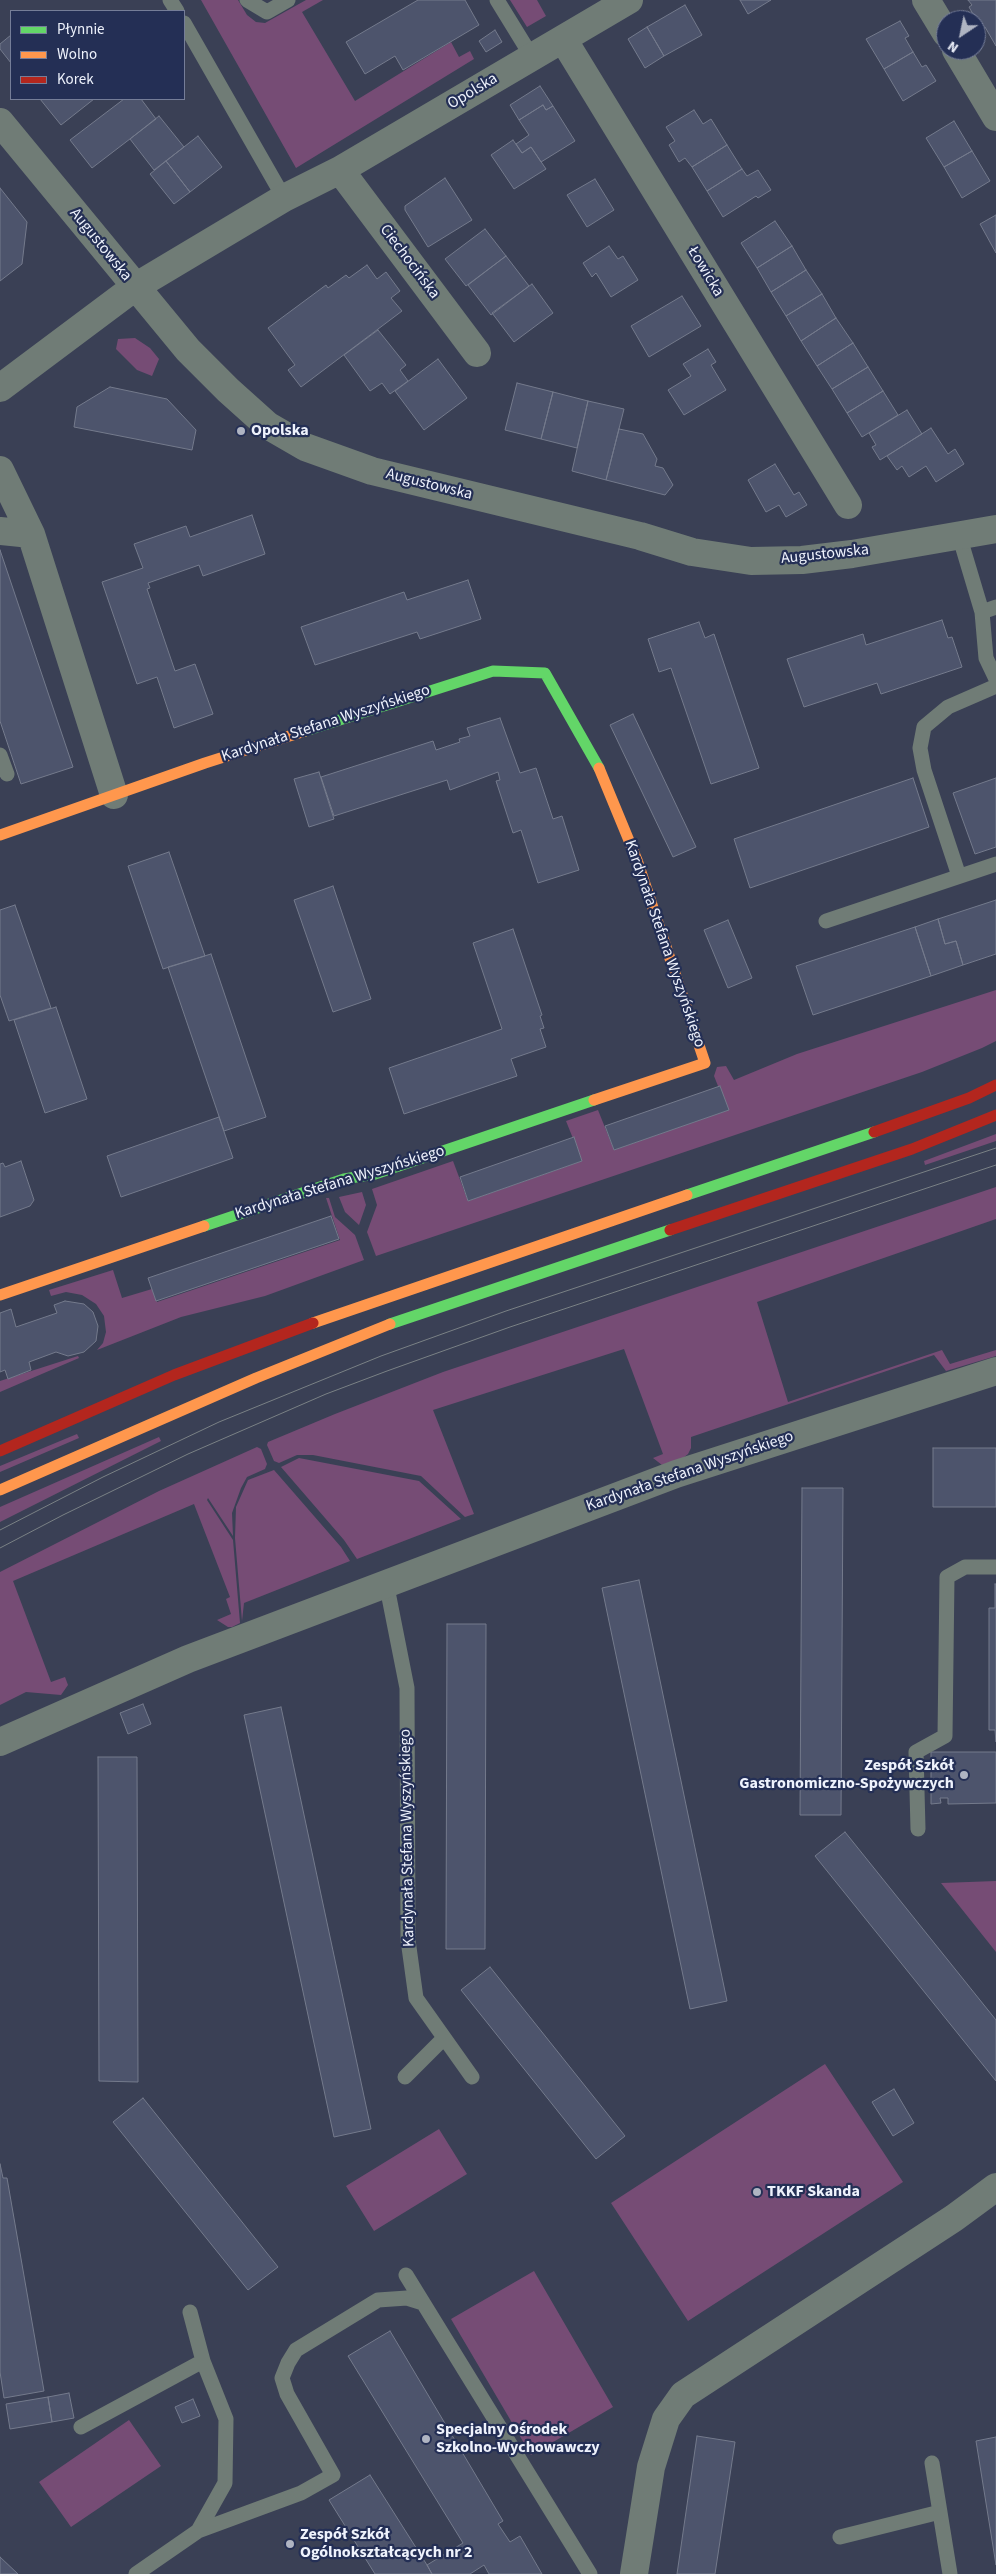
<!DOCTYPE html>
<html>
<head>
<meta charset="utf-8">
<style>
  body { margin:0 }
  #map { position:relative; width:996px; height:2574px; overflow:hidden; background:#3a4055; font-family:"Source Sans 3",sans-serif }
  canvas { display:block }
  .legend { position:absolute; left:10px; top:10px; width:175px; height:90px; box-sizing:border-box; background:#242f55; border:1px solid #757d98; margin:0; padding:6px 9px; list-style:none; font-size:15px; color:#eef2fc }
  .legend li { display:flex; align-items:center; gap:10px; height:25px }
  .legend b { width:25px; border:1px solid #757d98 }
  .north { position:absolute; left:936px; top:10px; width:50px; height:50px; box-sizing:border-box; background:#242f55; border:1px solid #757d98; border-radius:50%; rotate:214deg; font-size:14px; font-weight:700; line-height:20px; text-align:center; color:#eef2fc }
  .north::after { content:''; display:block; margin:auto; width:18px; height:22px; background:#afb4c2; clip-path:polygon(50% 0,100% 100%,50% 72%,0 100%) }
</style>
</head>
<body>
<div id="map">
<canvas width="996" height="2574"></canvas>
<ul class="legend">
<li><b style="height:6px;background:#63d668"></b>Płynnie</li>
<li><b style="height:6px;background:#ff974d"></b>Wolno</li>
<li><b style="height:6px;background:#b3261e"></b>Korek</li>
</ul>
<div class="north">N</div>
</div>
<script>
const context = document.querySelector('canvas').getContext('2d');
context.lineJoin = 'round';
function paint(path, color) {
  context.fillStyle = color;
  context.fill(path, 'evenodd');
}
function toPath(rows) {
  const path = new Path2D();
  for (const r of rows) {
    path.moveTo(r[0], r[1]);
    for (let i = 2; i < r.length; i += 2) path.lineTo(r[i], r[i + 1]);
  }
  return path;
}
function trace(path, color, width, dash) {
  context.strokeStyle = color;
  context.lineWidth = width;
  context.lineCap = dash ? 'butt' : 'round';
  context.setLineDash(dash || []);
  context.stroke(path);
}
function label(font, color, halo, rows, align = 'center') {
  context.font = font + ' "Source Sans 3",sans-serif';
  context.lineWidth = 4.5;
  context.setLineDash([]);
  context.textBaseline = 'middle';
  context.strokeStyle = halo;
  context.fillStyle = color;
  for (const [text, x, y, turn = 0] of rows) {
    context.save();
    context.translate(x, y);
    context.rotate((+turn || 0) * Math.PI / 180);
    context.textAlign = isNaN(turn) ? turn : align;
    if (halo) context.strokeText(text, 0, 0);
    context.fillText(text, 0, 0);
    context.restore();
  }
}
const green = toPath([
  [201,0,238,0,247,15,256,22,265,23,306,0,323,0,302,12,355,101,451,42,459,57,470,51,474,59,296,168],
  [510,0,537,0,546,16,527,27],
  [135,338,150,348,159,359,152,376,137,370,116,349,118,339],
  [996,990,996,1041,982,1048,922,1072,376,1256,367,1232,377,1205,372,1189,453,1161,468,1201,582,1161,566,1121,598,1110,614,1150,728,1110,720,1086,718,1086,714,1076,717,1067,726,1066,734,1080,797,1054],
  [996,1134,996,1141,925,1165,924,1161],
  [996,1187,996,1219,757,1302,788,1402,942,1350,950,1364,996,1350,996,1356,946,1371,934,1355,691,1437,691,1448,688,1454,683,1458,662,1465,653,1458,663,1454,624,1349,433,1410,474,1514,465,1517,421,1476,313,1455,297,1455,279,1463,274,1461,267,1445,268,1442,335,1414,443,1372],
  [362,1192,366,1205,359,1225,345,1212,339,1197],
  [326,1198,329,1198,335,1217,355,1235,364,1260,265,1296,181,1317,97,1350,103,1343,106,1332,104,1316,96,1304,82,1295,66,1292,51,1296,49,1290,113,1270,122,1298,152,1289,157,1302,340,1240],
  [78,1356,79,1358,0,1392,0,1381],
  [77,1434,79,1438,0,1472,0,1466],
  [159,1437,161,1441,0,1522,0,1507],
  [257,1447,261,1449,267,1464,265,1469,247,1477,241,1488,232,1513,233,1536,208,1498,207,1500,233,1540,240,1623,232,1627,228,1627,217,1620,231,1614,226,1599,230,1597,194,1504,13,1581,51,1682,65,1677,68,1685,61,1695,26,1692,0,1705,0,1572,159,1491],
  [299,1458,419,1481,461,1519,357,1559,344,1540,281,1467],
  [274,1470,341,1547,350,1561,244,1603,242,1621,235,1538,236,1507,248,1480],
  [996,1881,996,1952,941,1883],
  [825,2064,903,2182,688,2321,611,2203],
  [439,2129,467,2174,374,2231,346,2186],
  [534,2271,613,2407,531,2455,451,2319],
  [129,2420,161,2466,71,2527,39,2482]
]);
const building = toPath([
  [418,0,465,0,479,25,403,70,395,56,365,74,346,42,418,0],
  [740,0,771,0,748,14,740,0],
  [968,0,996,0,996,46,985,27,981,28,969,7,972,5,968,0],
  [685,5,702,35,664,56,647,27,685,5],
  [900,21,909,36,905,38,913,52,884,69,866,39,900,21],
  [647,27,664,56,645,68,628,39,647,27],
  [495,30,502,42,486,52,479,41,495,30],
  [11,35,11,63,0,49,0,44,11,35],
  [913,52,922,67,926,65,936,81,903,101,884,69,913,52],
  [540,86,553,106,546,110,543,105,519,120,510,105,540,86],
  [40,99,94,99,61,125,40,99],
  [124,99,141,99,156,119,92,168,70,140,124,99],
  [543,105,546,110,553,106,575,141,541,162,531,147,522,153,516,144,529,135,519,120,543,105],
  [694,110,703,124,711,119,727,145,692,167,685,158,679,162,669,145,675,141,666,127,694,110],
  [159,116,184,147,154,170,130,139,159,116],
  [954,121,972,151,944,167,926,138,954,121],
  [198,136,222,167,190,192,166,161,198,136],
  [513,140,522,153,531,147,546,169,514,189,491,155,513,140],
  [727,145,742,169,707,191,692,167,727,145],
  [972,151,990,181,962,198,944,167,972,151],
  [166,161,190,192,174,204,150,174,166,161],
  [742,169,747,176,758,170,771,190,758,198,756,196,723,217,707,191,742,169],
  [445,178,472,220,428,247,405,210,405,206,445,178],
  [595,179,614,210,587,227,567,195,595,179],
  [0,188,27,222,22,264,0,281,0,188],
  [996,215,996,253,980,224,996,215],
  [775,221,792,246,757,268,741,243,775,221],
  [485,229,506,256,466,286,445,259,485,229],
  [609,246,618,259,623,256,638,280,611,297,596,273,592,277,583,263,609,246],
  [792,246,806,270,771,292,757,268,792,246],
  [506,256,529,286,491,315,468,285,506,256],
  [367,265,377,279,386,272,400,291,391,298,402,311,301,387,288,370,295,365,268,328,326,285,328,288,346,275,349,278,367,265],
  [806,270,822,294,786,316,771,292,806,270],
  [532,284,553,313,514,342,492,313,532,284],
  [822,294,836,318,801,341,786,316,822,294],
  [682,296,701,326,649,357,631,326,682,296],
  [836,318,853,343,817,366,801,341,836,318],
  [378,330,406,365,400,370,408,381,390,394,382,383,370,391,344,355,378,330],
  [853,343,868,367,832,389,817,366,853,343],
  [708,349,716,362,711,365,726,390,684,415,668,390,691,376,683,364,708,349],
  [438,359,467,398,424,430,395,391,438,359],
  [868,367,883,391,847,413,832,389,868,367],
  [517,383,553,392,541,439,505,430,517,383],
  [110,387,167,399,196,430,192,450,74,427,77,407,110,387],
  [883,391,898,415,862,437,847,413,883,391],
  [553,392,588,401,577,448,541,439,553,392],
  [588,401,624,409,606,480,572,471,588,401],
  [907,410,922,434,880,460,872,447,876,445,869,433,907,410],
  [931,428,948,454,955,449,964,464,936,482,926,466,909,477,902,466,897,470,887,456,931,428],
  [619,429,643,434,657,459,655,466,663,468,673,485,665,495,606,480,619,429],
  [775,464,794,495,799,492,807,505,786,517,779,505,766,512,748,480,775,464],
  [252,515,265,554,203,576,199,565,148,583,150,588,147,589,175,671,195,664,213,714,174,728,157,677,137,684,102,582,143,568,134,544,186,526,190,537,252,515],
  [0,550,73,767,21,784,0,721,0,550],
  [468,580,481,619,420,639,417,632,315,665,301,627,404,592,407,600,468,580],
  [942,620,948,638,952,637,962,667,881,694,877,683,804,707,787,659,863,634,866,645,942,620],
  [699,622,705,638,714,634,759,768,711,784,671,668,659,672,648,639,699,622],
  [633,714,696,847,673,857,610,725,633,714],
  [500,718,520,773,536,768,553,819,562,816,579,870,538,883,521,830,513,833,496,781,500,780,498,772,450,790,447,780,334,816,321,777,433,741,436,750,460,742,459,739,470,736,467,728,500,718],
  [319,772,334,819,309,827,294,779,319,772],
  [913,778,929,827,750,888,734,839,913,778],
  [996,778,996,847,975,854,953,793,996,778],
  [169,852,205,956,163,969,128,866,169,852],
  [333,886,371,999,333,1012,294,900,333,886],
  [996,900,996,954,963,965,956,941,945,944,938,919,996,900],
  [15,905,51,1008,9,1021,0,995,0,910,15,905],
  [938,919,945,944,956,941,963,965,931,976,915,927,938,919],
  [728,920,752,978,728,988,704,930,728,920],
  [915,927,931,976,813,1015,796,966,915,927],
  [513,929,542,1015,540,1016,544,1028,540,1029,546,1047,511,1059,517,1076,404,1114,389,1068,502,1029,473,943,513,929],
  [211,954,266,1117,224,1131,168,967,211,954],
  [56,1007,87,1099,45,1113,14,1020,56,1007],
  [720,1086,729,1110,614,1150,605,1126,720,1086],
  [219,1117,233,1158,121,1197,107,1156,219,1117],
  [574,1137,582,1161,468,1201,460,1177,574,1137],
  [21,1161,34,1200,30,1206,0,1217,0,1164,3,1163,5,1167,21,1161],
  [331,1216,339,1239,156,1301,148,1278,331,1216],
  [65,1301,84,1304,93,1312,98,1326,96,1341,84,1352,68,1356,56,1352,29,1362,31,1370,8,1379,5,1370,0,1372,0,1313,11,1309,16,1327,57,1313,54,1305,65,1301],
  [933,1448,996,1448,996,1507,933,1507,933,1448],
  [802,1488,843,1488,841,1815,800,1815,802,1488],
  [639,1580,727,2001,690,2009,602,1588,639,1580],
  [995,1584,996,1584,996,1742,995,1730,989,1730,989,1608,995,1608,995,1584],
  [447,1624,486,1624,485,1949,446,1949,447,1624],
  [143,1704,151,1724,128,1734,120,1713,143,1704],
  [281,1707,371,2129,334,2137,244,1715,281,1707],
  [931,1752,996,1752,996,1803,948,1804,948,1798,940,1798,941,1803,931,1804,931,1752],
  [98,1757,137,1757,138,2082,99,2081,98,1757],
  [845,1832,996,2020,996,2081,815,1856,845,1832],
  [490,1967,625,2136,596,2159,461,1990,490,1967],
  [894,2089,914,2123,893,2136,872,2102,894,2089],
  [143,2098,278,2267,248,2290,113,2122,143,2098],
  [0,2164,3,2178,7,2178,44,2391,4,2398,0,2372,0,2164],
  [390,2331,503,2521,498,2524,510,2542,520,2536,542,2574,489,2574,484,2565,470,2574,432,2574,427,2565,463,2543,348,2356,390,2331],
  [69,2393,74,2418,52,2422,48,2397,69,2393],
  [48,2397,52,2422,10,2429,6,2404,48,2397],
  [193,2399,200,2416,182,2423,175,2407,193,2399],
  [697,2436,735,2442,715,2574,677,2574,697,2436],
  [996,2437,996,2565,976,2441,996,2437],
  [370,2475,427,2565,432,2574,375,2574,329,2500,370,2475],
  [0,2557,18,2574,0,2574,0,2557]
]);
const lane = toPath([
  [170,0,177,11],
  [247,0,267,12,288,0],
  [497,0,532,57],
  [184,23,284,198],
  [959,535,982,612,996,607],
  [982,612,986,658,996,679],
  [0,755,7,774],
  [959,876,924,770,920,748,924,727,948,707,996,686],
  [826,921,996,864],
  [386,1582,407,1688,408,1940,416,1998,472,2077],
  [918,1829,916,1752,945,1736,947,1577,965,1567,996,1567],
  [405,2077,443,2039],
  [406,2275,590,2574],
  [190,2312,203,2361,226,2419,225,2483,198,2531],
  [81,2427,203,2361],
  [932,2463,950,2574],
  [840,2537,940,2512],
  [136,2574,198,2531,301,2493,333,2475,287,2394,282,2378,288,2363,296,2350,378,2300,407,2298,423,2303]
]);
const street = toPath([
  [926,0,946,33],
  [563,39,848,505],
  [956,50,996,117],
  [0,122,188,350,228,390,267,425,305,447,372,471,640,536,692,552,751,561,802,560,852,554,996,529],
  [340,170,477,353],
  [0,388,135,287,284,198,340,170,629,0],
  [0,470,31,534,114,795],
  [0,531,31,534],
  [0,1742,188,1659,676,1474,996,1371],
  [634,2574,651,2467,666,2419,683,2395,954,2218,996,2187]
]);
const fast = toPath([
  [305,731,493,671,545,673,599,768],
  [687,1195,874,1132],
  [204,1226,344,1179,375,1174,594,1100],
  [390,1324,670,1230]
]);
const slow = toPath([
  [0,835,205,763,305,731],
  [594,1100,705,1063,637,860,599,768],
  [0,1295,204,1226],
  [313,1323,687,1195],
  [0,1490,256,1378,390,1324]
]);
const jam = toPath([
  [874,1132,969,1098,996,1085],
  [670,1230,912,1149,996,1115],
  [0,1451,174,1375,313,1323]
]);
const tram = toPath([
  [0,1530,103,1477,219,1422,381,1356,506,1311,996,1148],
  [0,1548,63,1515,188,1454,326,1394,387,1371,510,1327,996,1165]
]);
const markers = [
  [241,431,5,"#afb4c2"],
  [964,1775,5,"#afb4c2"],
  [757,2192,5,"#afb4c2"],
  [426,2439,5,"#afb4c2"],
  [290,2544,5,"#afb4c2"]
];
const streetNames = [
  ["Opolska",473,92,-31],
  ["Augustowska",100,245,51],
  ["Ciechocińska",409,262,53],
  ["Łowicka",705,272,59],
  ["Augustowska",429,485,14],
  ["Augustowska",825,555,-6],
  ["Kardynała Stefana Wyszyńskiego",326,724,-18],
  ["Kardynała Stefana Wyszyńskiego",664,944,71],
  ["Kardynała Stefana Wyszyńskiego",340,1183,-17],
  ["Kardynała Stefana Wyszyńskiego",690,1472,-19],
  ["Kardynała Stefana Wyszyńskiego",408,1838,-91]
];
const poiNames = [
  ["Opolska",251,431],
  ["Zespół Szkół",954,1766,"right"],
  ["Gastronomiczno-Spożywczych",954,1784,"right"],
  ["TKKF Skanda",767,2192],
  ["Specjalny Ośrodek",436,2430],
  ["Szkolno-Wychowawczy",436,2448],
  ["Zespół Szkół",300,2535],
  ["Ogólnokształcących nr 2",300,2553]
];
paint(green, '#764c75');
paint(building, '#4d546c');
trace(building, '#747a8c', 1);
trace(lane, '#707c76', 15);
trace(street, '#707c76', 28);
trace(fast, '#63d668', 11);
trace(slow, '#ff974d', 11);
trace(jam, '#b3261e', 11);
trace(tram, '#7a8185', 1);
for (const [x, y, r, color] of markers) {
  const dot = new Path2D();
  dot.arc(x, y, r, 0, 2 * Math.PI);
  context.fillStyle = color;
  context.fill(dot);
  trace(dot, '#242f55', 2);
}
label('16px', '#eef2fc', '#242f55', streetNames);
label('bold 16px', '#eef2fc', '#242f55', poiNames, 'left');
</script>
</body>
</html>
